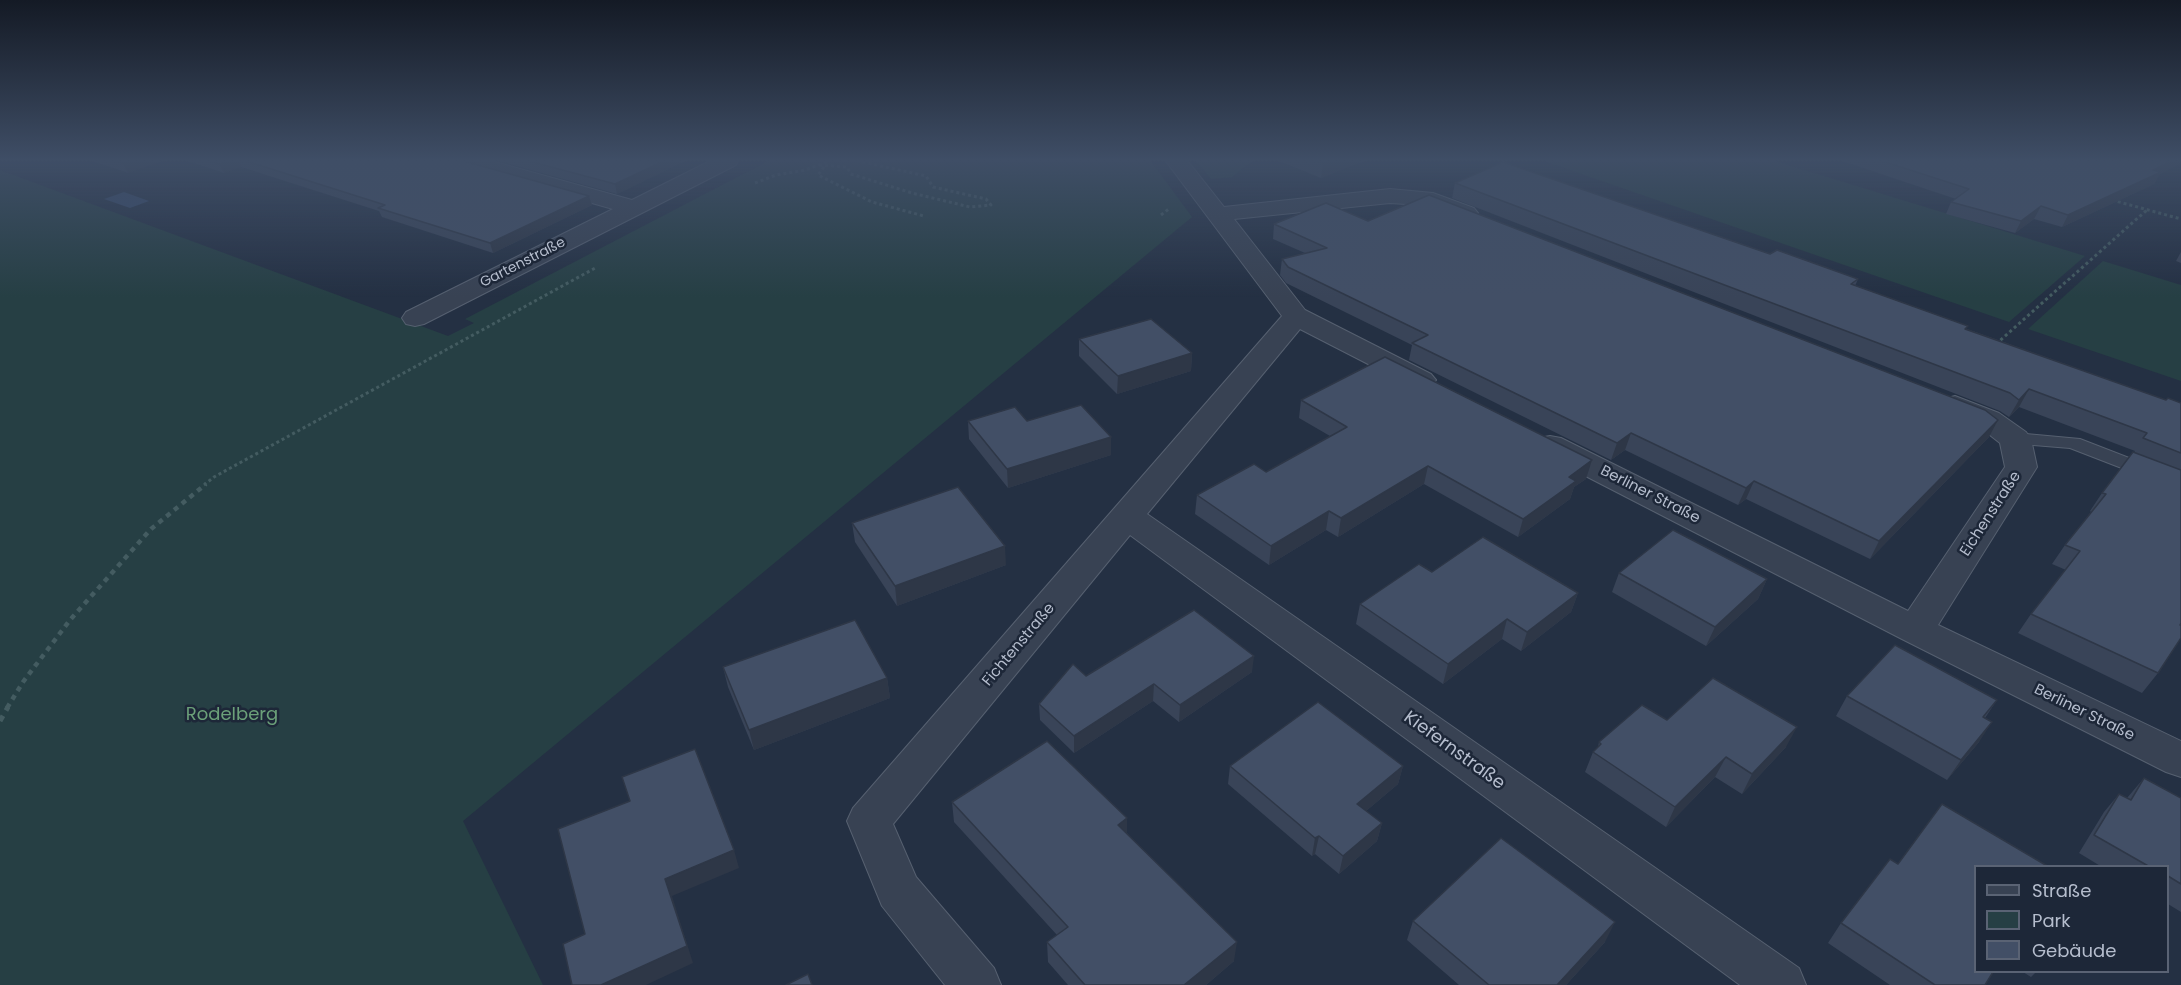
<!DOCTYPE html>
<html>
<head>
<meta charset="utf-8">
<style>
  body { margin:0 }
  #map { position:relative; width:2181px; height:985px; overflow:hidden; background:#243043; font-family:Poppins,sans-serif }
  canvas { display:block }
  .legend { position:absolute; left:1974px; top:865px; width:195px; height:108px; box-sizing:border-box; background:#1d2738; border:2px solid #5a6374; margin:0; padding:8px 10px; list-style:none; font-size:18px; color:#b5bdcd }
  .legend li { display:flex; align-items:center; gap:12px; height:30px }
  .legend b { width:30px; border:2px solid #5a6374 }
</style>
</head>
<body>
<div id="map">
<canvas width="2181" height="985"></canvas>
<ul class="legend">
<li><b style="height:8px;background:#384253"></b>Straße</li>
<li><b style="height:16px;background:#263f44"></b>Park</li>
<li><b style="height:16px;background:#424f66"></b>Gebäude</li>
</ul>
</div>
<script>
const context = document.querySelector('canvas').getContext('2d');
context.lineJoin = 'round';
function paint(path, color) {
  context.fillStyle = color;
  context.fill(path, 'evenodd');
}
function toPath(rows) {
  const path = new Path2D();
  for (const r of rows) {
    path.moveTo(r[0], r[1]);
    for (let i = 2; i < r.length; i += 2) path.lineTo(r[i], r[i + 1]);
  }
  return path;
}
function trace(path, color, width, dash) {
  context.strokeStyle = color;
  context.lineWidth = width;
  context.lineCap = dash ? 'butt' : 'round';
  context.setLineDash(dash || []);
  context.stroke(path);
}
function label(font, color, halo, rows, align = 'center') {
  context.font = font + ' Poppins,sans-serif';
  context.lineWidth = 5;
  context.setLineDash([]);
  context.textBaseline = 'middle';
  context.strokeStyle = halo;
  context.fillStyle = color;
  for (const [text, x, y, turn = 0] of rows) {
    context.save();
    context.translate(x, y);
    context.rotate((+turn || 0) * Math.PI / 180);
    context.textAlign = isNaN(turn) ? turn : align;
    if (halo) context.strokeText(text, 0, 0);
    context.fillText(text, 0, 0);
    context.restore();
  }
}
const green = toPath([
  [770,160,1150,160,1192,217,463,821,543,985,0,985,0,170,448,336,474,323,465,319],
  [1195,160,1254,160,1232,177,1211,179],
  [1541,160,1772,160,2085,256,2009,322],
  [2103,261,2181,285,2181,381,2028,329]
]);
const water = toPath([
  [124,192,149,201,130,208,104,199]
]);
const pathFar2 = toPath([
  [819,165,847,167,851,174,912,193,970,207,991,205,986,199,933,187,926,176,854,160],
  [824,167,818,175,872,202,924,216],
  [755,183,776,175,805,170,827,162,826,160],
  [2112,200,2181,219],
  [1161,215,1170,208],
  [1996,344,2148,209],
  [204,485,214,477,597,267]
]);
const pathFar1 = toPath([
  [7,708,23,682,70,620,151,529,206,484]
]);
const path = toPath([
  [0,721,8,707]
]);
const service = toPath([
  [2015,433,2080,439,2181,478,2181,491,2070,448,2009,443,2006,439,2009,435,2015,433]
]);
const minor = toPath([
  [455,160,488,160,632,200,712,160,739,160,736,165,424,324,415,326,406,324,402,318,406,312,613,209,458,165,455,160],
  [1165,160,1187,160,1224,207,1390,189,1433,193,1474,208,1478,213,1474,218,1466,220,1422,205,1390,203,1234,219,1305,310,1431,374,1436,380,1431,386,1421,389,1411,386,1300,329,1147,514,1799,968,1806,985,1740,985,1130,535,893,824,916,877,994,968,1001,985,945,985,882,906,847,821,853,808,1282,316,1165,160],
  [1955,396,1999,413,2026,432,2031,439,2037,467,1938,625,2181,741,2181,777,2166,772,1902,639,1539,452,1534,445,1539,438,1550,436,1561,438,1908,611,2005,467,2000,443,1977,425,1944,411,1940,405,1944,399,1955,396]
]);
const wall = toPath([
  [89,160,165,160,128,173],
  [184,160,460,160,589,196,592,205,493,253,382,217,379,211,241,167,224,173],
  [495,160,687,160,617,194],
  [1276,160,1367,160,1321,178],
  [1839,160,2181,160,2159,175,2154,184,2062,227,2034,219,2015,233,1946,214,1951,202,1956,199],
  [1455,183,1770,254,1858,279,1855,286,1967,329,2166,400,2181,403,2181,623,2158,673,2142,693,2018,633,2031,614,2066,570,2052,564,2065,545,2091,512,2090,511,2102,493,2135,451,2019,407,2009,417,2000,411,1452,198],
  [1368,221,1989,437,1870,559,1746,499,1738,505,1625,450,1611,460,1409,360,1412,345,1286,283,1280,275,1282,259,1305,253,1273,239,1274,224],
  [2181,252,2181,263,2176,261],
  [1079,339,1192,353,1191,371,1117,394,1079,356],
  [1301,400,1586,479,1574,487,1570,499,1518,537,1424,484,1338,537,1326,530,1269,565,1195,514,1197,495,1266,472,1330,436,1299,418],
  [968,421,1027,421,1111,437,1111,455,1008,488,969,439],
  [852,523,1006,565,897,606,855,542],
  [1432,572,1578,593,1571,612,1521,651,1502,639,1443,684,1356,624,1360,604],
  [1619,573,1767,579,1758,599,1706,646,1612,592],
  [723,667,887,678,890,698,754,750,728,687],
  [1252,672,1179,722,1153,701,1074,753,1040,720,1039,704,1086,676],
  [1847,696,1997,700,1985,718,1979,742,1947,780,1836,716],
  [1667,720,1786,747,1742,794,1715,777,1666,827,1585,772,1593,752,1598,747,1599,742],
  [1230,766,1403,766,1398,784,1366,811,1382,823,1377,841,1339,874,1315,854,1312,856,1228,784],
  [2144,778,2181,798,2181,912,2168,904,2168,867,2102,867,2079,853,2104,812,2119,794,2127,798],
  [952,802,1127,833,1234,961,1206,985,1068,985,1048,962,1047,942,1057,935,954,822],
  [1898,864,1985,985,1890,985,1828,943,1841,923],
  [1413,921,1605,942,1566,985,1459,985,1407,940],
  [2023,972,2036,972,2031,977]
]);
const shadedWall = toPath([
  [134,160,165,160,128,173,123,163],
  [231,160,238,160,241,167,224,173,219,164],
  [666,160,687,160,617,194,615,184],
  [1332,160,1367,160,1321,178,1323,163],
  [2174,160,2181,160,2181,164,2159,175,2154,184,2062,227,2068,215],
  [589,196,592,205,493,253,490,243],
  [2041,206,2034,219,2015,233,2021,221],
  [1192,353,1191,371,1117,394,1118,376],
  [2029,389,2019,407,2009,417,2019,400],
  [1998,420,1989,437,1870,559,1879,541],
  [1631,433,1625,450,1611,460,1617,443],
  [1111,437,1111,455,1008,488,1007,469],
  [1592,460,1586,479,1574,487,1570,499,1518,537,1523,519,1569,477],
  [1428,466,1424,484,1338,537,1341,518],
  [1754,481,1746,499,1738,505,1746,488],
  [1329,511,1326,530,1269,565,1271,546],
  [1005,546,1006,565,897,606,895,586],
  [1767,579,1758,599,1706,646,1715,627],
  [1578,593,1571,612,1521,651,1527,632],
  [1507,619,1502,639,1443,684,1448,664],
  [1254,656,1252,672,1179,722,1180,705],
  [887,678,890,698,754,750,749,730],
  [1154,684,1153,701,1074,753,1074,736],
  [1992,722,1979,742,1947,780,1961,760],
  [1797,727,1786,747,1742,794,1752,774],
  [1726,757,1715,777,1666,827,1675,807],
  [1403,766,1398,784,1353,822,1357,804],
  [1127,818,1127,838,1118,825],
  [1382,823,1377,841,1339,874,1343,856],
  [1319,836,1315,854,1312,856,1315,838],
  [734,850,739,868,672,896,693,963,646,985,601,985,665,879],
  [1615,922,1605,942,1566,985,1557,985],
  [1237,942,1234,961,1206,985,1184,985]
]);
const building = toPath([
  [111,160,134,160,123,163,111,160],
  [207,160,231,160,219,164,207,160],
  [243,160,460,160,589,196,490,243,378,208,385,205,243,160],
  [525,160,666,160,615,184,525,160],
  [1314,160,1332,160,1323,163,1314,160],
  [1879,160,2174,160,2153,170,2161,172,2068,215,2041,206,2021,221,1951,202,1969,189,1879,160],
  [1503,162,1770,254,1777,250,1858,279,1851,284,1968,326,1965,329,2166,400,2168,398,2181,403,2181,453,2143,438,2147,433,2029,389,2019,400,2010,393,1455,183,1503,162],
  [1429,195,1985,410,1998,420,1879,541,1754,481,1746,488,1631,433,1617,443,1412,343,1428,335,1288,267,1282,259,1327,248,1274,224,1326,203,1368,221,1429,195],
  [1151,319,1192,353,1118,376,1079,339,1151,319],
  [1385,357,1592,460,1569,477,1576,481,1523,519,1428,466,1341,518,1329,511,1271,546,1197,495,1254,464,1266,472,1347,427,1301,400,1385,357],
  [1081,405,1111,437,1007,469,968,421,1015,407,1027,421,1081,405],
  [2133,452,2181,470,2181,623,2180,625,2181,625,2181,638,2158,673,2031,614,2080,551,2065,545,2106,494,2102,493,2133,452],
  [958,487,1005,546,895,586,852,523,958,487],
  [1673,530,1767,579,1715,627,1619,573,1673,530],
  [1483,537,1578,593,1527,632,1507,619,1448,664,1360,604,1419,564,1432,572,1483,537],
  [1194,610,1254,656,1180,705,1154,684,1074,736,1039,704,1073,664,1086,676,1194,610],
  [855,620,887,678,749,730,723,667,855,620],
  [1895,645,1997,700,1983,717,1992,722,1961,760,1847,696,1895,645],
  [1713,678,1797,727,1752,774,1726,757,1675,807,1593,752,1601,744,1599,742,1642,705,1667,720,1713,678],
  [1318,702,1403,766,1357,804,1382,823,1343,856,1319,836,1315,838,1230,766,1318,702],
  [1047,741,1127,818,1118,825,1237,942,1184,985,1085,985,1047,942,1068,927,952,802,1047,741],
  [695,749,734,850,665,879,687,946,601,985,572,985,563,944,585,934,558,829,630,801,622,777,695,749],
  [2144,778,2181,798,2181,884,2168,876,2168,867,2150,867,2094,835,2119,794,2131,800,2144,778],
  [1942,804,2049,867,1976,867,1976,972,1993,972,1985,985,1935,985,1841,923,1890,859,1898,864,1942,804],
  [1501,838,1615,922,1557,985,1489,985,1413,921,1501,838],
  [808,974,812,985,786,985,808,974]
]);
const farStreetnames = [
  ["Gartenstraße",523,263,-27]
];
const streetNames = [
  ["Berliner Straße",1650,495,27],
  ["Eichenstraße",1991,514,-57],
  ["Fichtenstraße",1019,645,-50],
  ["Berliner Straße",2084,713,26]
];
const nearParknames = [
  ["Rodelberg",232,715]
];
const nearStreetnames = [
  ["Kiefernstraße",1454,751,36]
];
paint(green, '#263f44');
paint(water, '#364a6c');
trace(service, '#566070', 2);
trace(minor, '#566070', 2);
trace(pathFar2, '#445c61', 3, [3, 3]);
trace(pathFar1, '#445c61', 4.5, [5, 5]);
trace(path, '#445c61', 5, [6, 6]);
paint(service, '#384253');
paint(minor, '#384253');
paint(wall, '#394458');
paint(shadedWall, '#2e3747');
paint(building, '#424f66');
trace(building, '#2e3747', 1.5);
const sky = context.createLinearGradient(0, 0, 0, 297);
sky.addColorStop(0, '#141a25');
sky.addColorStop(0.54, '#3f4e66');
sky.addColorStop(1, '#3f4e6600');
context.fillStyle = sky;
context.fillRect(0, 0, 2181, 297);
label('14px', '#b5bdcd', '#1d2738', farStreetnames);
label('15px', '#b5bdcd', '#1d2738', streetNames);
label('18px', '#6ba079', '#1d2738', nearParknames);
label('18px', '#b5bdcd', '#1d2738', nearStreetnames);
</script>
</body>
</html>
